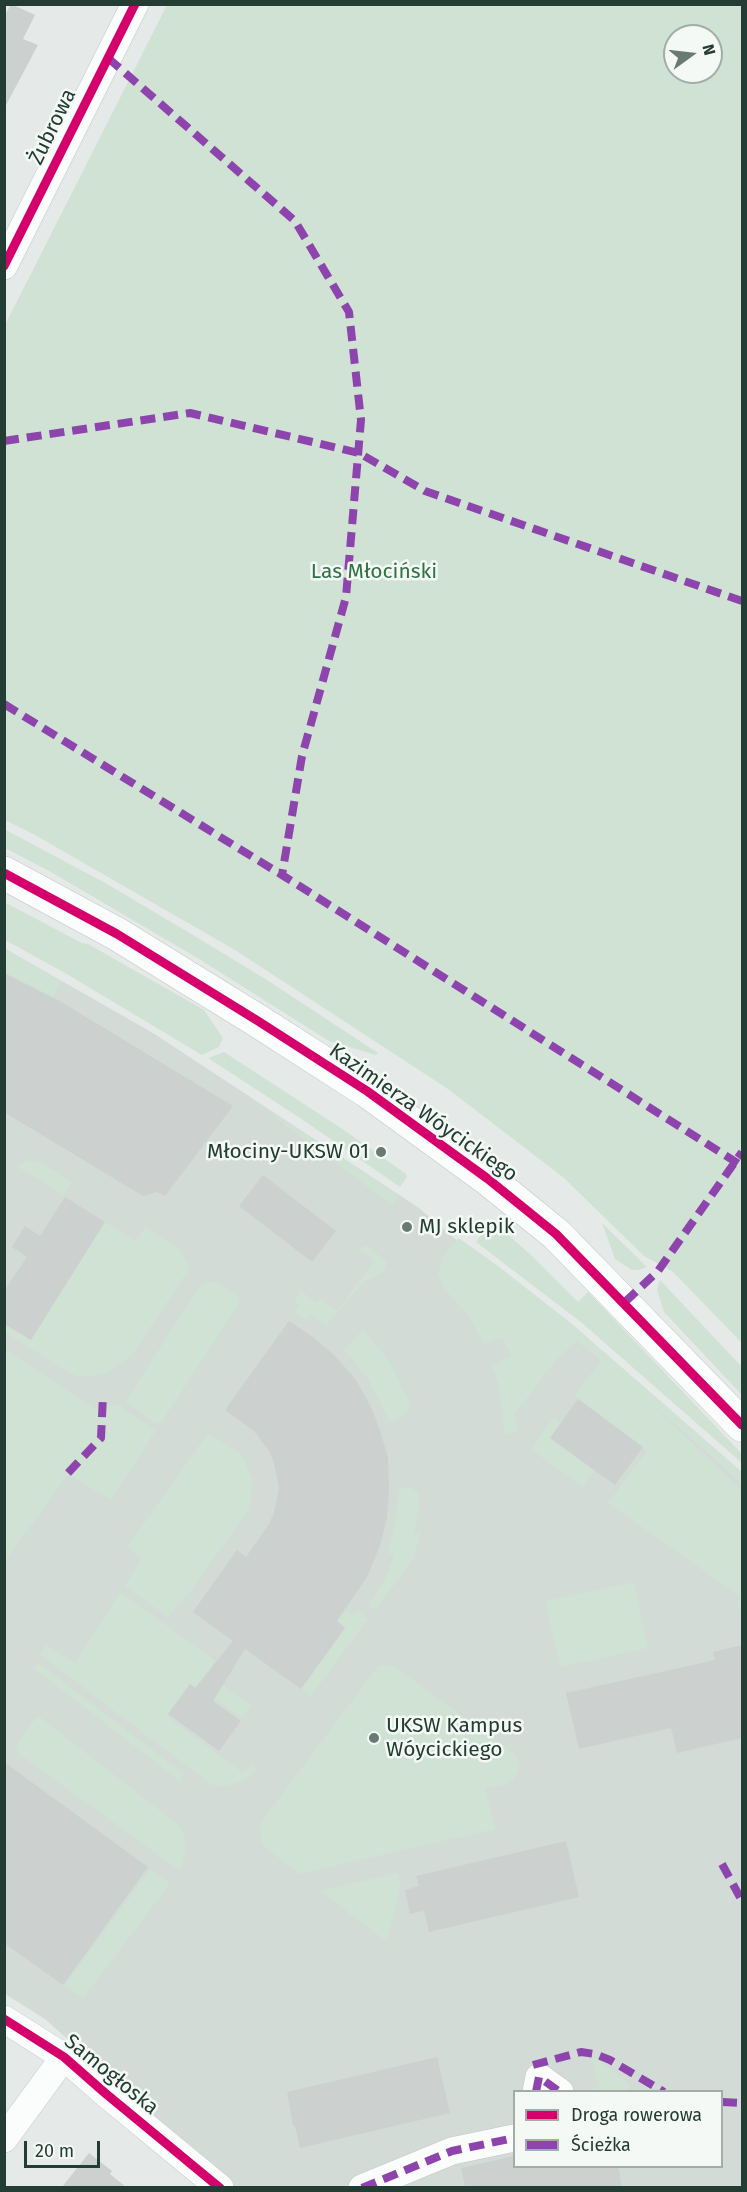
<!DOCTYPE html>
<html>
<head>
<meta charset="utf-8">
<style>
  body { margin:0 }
  #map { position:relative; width:747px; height:2192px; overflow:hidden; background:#e5eae8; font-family:"Fira Sans",sans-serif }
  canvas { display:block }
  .frame { position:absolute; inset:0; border:6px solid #243d34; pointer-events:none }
  .legend { position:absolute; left:513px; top:2090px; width:210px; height:78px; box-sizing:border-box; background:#f4f9f6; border:2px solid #a1aea8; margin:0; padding:8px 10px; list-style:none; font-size:18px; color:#243d34 }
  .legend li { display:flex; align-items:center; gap:12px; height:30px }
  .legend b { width:30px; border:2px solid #a1aea8 }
  .north { position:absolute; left:663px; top:24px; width:60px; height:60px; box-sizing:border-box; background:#f4f9f6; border:2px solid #a1aea8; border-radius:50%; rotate:75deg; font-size:16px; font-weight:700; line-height:24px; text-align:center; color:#243d34 }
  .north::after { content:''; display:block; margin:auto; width:21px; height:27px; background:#687a73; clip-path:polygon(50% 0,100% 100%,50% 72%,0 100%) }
  .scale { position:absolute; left:24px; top:2141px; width:76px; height:27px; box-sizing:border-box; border:3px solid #243d34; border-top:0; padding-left:8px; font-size:18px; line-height:21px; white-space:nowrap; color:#243d34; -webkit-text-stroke:4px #f4f9f6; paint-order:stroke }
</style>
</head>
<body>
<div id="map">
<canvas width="747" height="2192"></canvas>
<div class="frame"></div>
<ul class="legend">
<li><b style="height:8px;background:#d6006c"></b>Droga rowerowa</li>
<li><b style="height:8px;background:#8e44ad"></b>Ścieżka</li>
</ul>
<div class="north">N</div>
<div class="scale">20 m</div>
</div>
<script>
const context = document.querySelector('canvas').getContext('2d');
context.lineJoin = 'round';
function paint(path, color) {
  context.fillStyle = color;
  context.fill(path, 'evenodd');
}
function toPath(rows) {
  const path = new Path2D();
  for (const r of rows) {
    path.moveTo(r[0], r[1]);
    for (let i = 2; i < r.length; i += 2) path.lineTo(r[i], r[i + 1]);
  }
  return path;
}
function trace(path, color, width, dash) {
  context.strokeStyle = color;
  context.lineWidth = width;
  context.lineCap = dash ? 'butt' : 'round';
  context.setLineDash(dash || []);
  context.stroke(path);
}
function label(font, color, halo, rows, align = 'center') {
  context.font = font + ' "Fira Sans",sans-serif';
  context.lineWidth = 5;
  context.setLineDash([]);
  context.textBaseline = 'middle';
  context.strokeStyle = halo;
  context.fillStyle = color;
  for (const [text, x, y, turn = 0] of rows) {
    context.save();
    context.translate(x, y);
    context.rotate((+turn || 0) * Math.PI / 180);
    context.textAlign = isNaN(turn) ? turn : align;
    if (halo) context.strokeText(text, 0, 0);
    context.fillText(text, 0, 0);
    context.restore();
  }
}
const built = toPath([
  [4,948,153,1033,419,1208,561,1329,594,1353,742,1482,742,2187,233,2187,45,2019,5,1994],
  [514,2092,722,2092,722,2166,514,2166]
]);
const green = toPath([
  [167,5,742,5,742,1343,672,1271,644,1256,564,1178,448,1089,235,950,35,835,5,820,5,325],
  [675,36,711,36,711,72,675,72],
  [4,829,107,884,193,935,267,980,378,1053,376,1055,329,1041,199,959,51,872,5,848],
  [4,902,82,943,88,944,204,1010,223,1038,219,1047,202,1055,65,973,5,940],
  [4,948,62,982,27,1039,12,1033,38,990,5,973],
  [224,1052,344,1130,406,1174,407,1177,400,1187,303,1120,208,1058],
  [250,1098,398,1195,393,1206],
  [29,1160,39,1162,72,1182,64,1195,16,1166],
  [105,1222,135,1241,145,1227,179,1249,186,1259,189,1267,187,1272,132,1355,109,1372,93,1376,78,1376,67,1372,5,1332,4,1324,31,1339],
  [602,1223,647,1267,639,1270,632,1270,615,1259],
  [500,1228,530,1254,578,1302,588,1292,742,1454,742,1463,582,1323,476,1242,486,1229],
  [457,1239,460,1239,498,1266,572,1324,742,1472,742,1482,644,1397,742,1490,742,1610,737,1606,741,1597,608,1503,647,1451,574,1395,602,1360,594,1353,577,1341,557,1359,514,1415,519,1431,509,1435,505,1434,499,1386,492,1366,511,1356,502,1337,484,1344,471,1320,444,1288,438,1273,442,1258],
  [366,1245,387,1262,384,1272,364,1282,326,1325,310,1314,306,1320,294,1312,299,1305,294,1300,301,1291,317,1303,321,1299,337,1311,374,1261,359,1249],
  [660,1280,742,1367,742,1395,664,1312,657,1290],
  [210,1282,217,1283,234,1293,239,1298,239,1304,161,1423,156,1424,125,1402,199,1287],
  [363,1329,390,1362,410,1404,408,1413,390,1422,368,1379,344,1350],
  [5,1349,94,1408,118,1405,156,1430,111,1500,68,1474,5,1562],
  [554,1417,561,1423,550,1438,595,1471,582,1487,531,1449],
  [208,1433,237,1451,243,1457,252,1479,251,1500,248,1511,190,1592,168,1617,125,1586,142,1558,127,1547],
  [399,1488,411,1488,419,1493,419,1512,413,1538,422,1528,413,1560,375,1610,368,1605,385,1579,394,1555,388,1553,396,1519],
  [634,1582,648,1648,560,1667,545,1601],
  [120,1592,216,1661,197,1689,190,1684,167,1716,242,1772,246,1770,251,1763,256,1769,248,1779,225,1787,212,1785,40,1655,46,1645,75,1663],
  [345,1609,352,1615,358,1611,368,1619,311,1696,301,1689,345,1628,336,1621],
  [36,1664,40,1664,184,1774,180,1781,33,1668],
  [379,1665,394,1666,516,1755,519,1760,518,1772,512,1781,506,1784,485,1788,495,1829,299,1874,266,1848,262,1843,259,1825],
  [223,1685,251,1705,242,1718,214,1698],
  [40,1717,176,1823,182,1831,186,1843,186,1853,181,1868,176,1868,18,1753,17,1745,35,1719],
  [150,1869,167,1881,169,1885,85,1996,77,1995,64,1986],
  [398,1873,401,1885,387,1942,320,1891],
  [597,2058,631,2085,626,2091,600,2091,592,2059]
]);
const building = toPath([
  [11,4,35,15,23,39,38,45,4,109,4,17],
  [4,973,58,1000,233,1106,165,1196,157,1192,143,1196,4,1112],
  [263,1175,336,1231,312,1262,239,1206],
  [65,1197,105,1222,31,1340,4,1324,4,1291,27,1257,12,1247,25,1226,40,1236],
  [289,1321,313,1337,335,1356,356,1380,371,1407,380,1430,388,1458,389,1488,387,1518,380,1546,367,1577,337,1621,345,1628,301,1689,245,1649,213,1701,241,1721,219,1751,168,1714,190,1684,195,1688,233,1641,193,1612,237,1550,246,1557,269,1524,274,1513,279,1488,274,1463,269,1451,254,1431,225,1410],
  [578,1399,643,1447,615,1485,550,1438],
  [742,1645,742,1738,677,1753,671,1728,579,1749,566,1693,715,1660,713,1652],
  [4,1762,148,1867,63,1985,4,1943],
  [566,1841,579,1897,429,1932,424,1911,410,1914,405,1890,419,1886,416,1876],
  [437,2057,450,2113,300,2148,295,2126,293,2126,287,2092],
  [89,2153,112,2171,110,2174,126,2187,62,2187],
  [514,2156,514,2166,618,2166,622,2187,465,2187,461,2168]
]);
const street = toPath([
  [4,266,135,4],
  [4,2019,64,2057,105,2093,220,2188],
  [536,2092,539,2077,560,2092],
  [4,2139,64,2057],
  [362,2188,452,2151,514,2138]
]);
const secondary = toPath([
  [4,873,117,934,258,1021,367,1091,488,1179,556,1234,742,1425]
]);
const quiet = toPath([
  [108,58,295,221,349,312,361,420,346,597,302,756,282,875],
  [4,441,190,413,359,453,425,491,742,601],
  [4,704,282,875,742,1166],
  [625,1302,658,1271,742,1152],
  [68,1473,101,1438,103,1396],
  [722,1864,742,1901],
  [533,2065,581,2052,595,2054,610,2060,664,2092],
  [536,2092,539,2077,560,2092],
  [722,2102,742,2103],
  [362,2188,452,2151,514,2138]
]);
const cycleway = toPath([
  [4,266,135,4],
  [4,873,117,934,258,1021,367,1091,488,1179,556,1234,742,1425],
  [4,2019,64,2057,105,2093,220,2188]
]);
const markers = [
  [381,1152,6,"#687a73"],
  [407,1227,6,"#687a73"],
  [374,1738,6,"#687a73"]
];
const streetNames = [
  ["Żubrowa",53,127,-64],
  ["Kazimierza Wóycickiego",423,1113,35],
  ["Samogłoska",111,2075,39]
];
const parkNames = [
  ["Las Młociński",374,572]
];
const poiNames = [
  ["Młociny-UKSW 01",369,1152,"right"],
  ["MJ sklepik",419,1227],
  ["UKSW Kampus",386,1726],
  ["Wóycickiego",386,1750]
];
paint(built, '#d3dbd7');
paint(green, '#cfe2d4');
paint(building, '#ccd1cf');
trace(street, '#c2c7c5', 28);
trace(secondary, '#c1c7c5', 34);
trace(street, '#fbfcfc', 27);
trace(secondary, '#fbfcfc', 33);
trace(quiet, '#8e44ad', 8, [15, 8]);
trace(cycleway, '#d6006c', 9);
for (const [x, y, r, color] of markers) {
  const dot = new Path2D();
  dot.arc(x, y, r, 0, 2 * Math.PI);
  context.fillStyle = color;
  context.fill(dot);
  trace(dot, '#f4f9f6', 2);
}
label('21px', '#243d34', '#f4f9f6', streetNames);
label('21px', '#307245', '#f4f9f6', parkNames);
label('21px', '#243d34', '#f4f9f6', poiNames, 'left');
</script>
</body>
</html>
